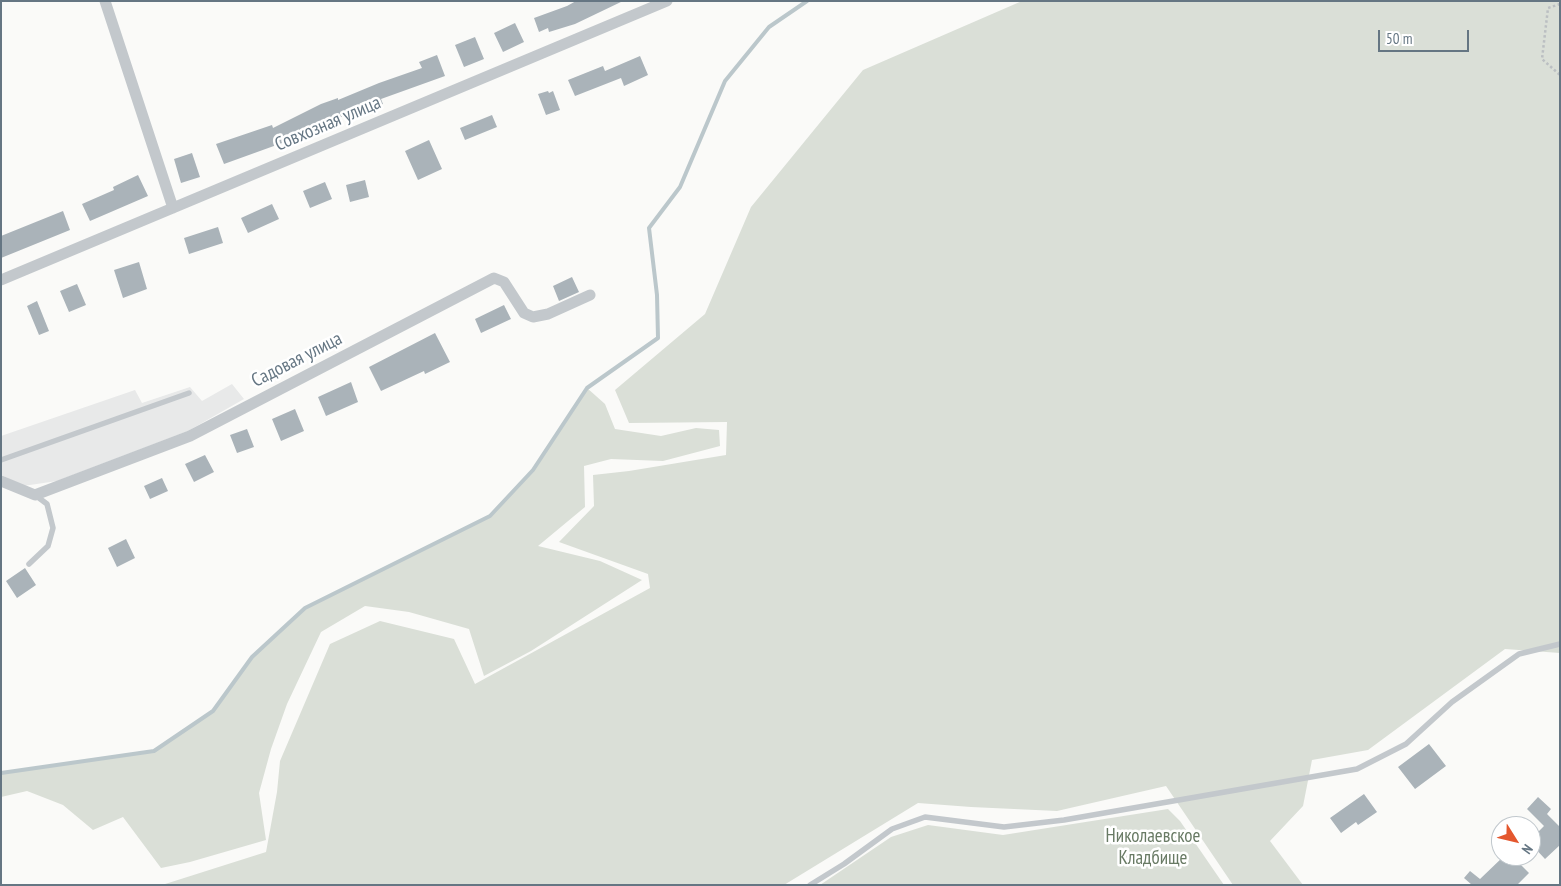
<!DOCTYPE html>
<html>
<head>
<meta charset="utf-8">
<style>
  body { margin:0 }
  #map { position:relative; width:1561px; height:886px; overflow:hidden; background:#fafaf8; font-family:"PT Sans Narrow",sans-serif }
  canvas { display:block }
  .frame { position:absolute; inset:0; border:2px solid #657683; pointer-events:none }
  .north { position:absolute; left:1491px; top:816px; width:50px; height:50px; box-sizing:border-box; background:#fff; border:1px solid #c1c8cd; border-radius:50%; rotate:126deg; font-size:14px; font-weight:700; line-height:20px; text-align:center; color:#657683 }
  .north::after { content:''; display:block; margin:auto; width:18px; height:22px; background:#e4572e; clip-path:polygon(50% 0,100% 100%,50% 72%,0 100%) }
  .scale { position:absolute; left:1378px; top:30px; width:91px; height:22px; box-sizing:border-box; border:2px solid #657683; border-top:0; padding-left:6px; font-size:15px; line-height:18px; white-space:nowrap; color:#657683; -webkit-text-stroke:4px #fff; paint-order:stroke }
</style>
</head>
<body>
<div id="map">
<canvas width="1561" height="886"></canvas>
<div class="frame"></div>
<div class="north">N</div>
<div class="scale">50 m</div>
</div>
<script>
const context = document.querySelector('canvas').getContext('2d');
context.lineJoin = 'round';
function paint(path, color) {
  context.fillStyle = color;
  context.fill(path, 'evenodd');
}
function toPath(rows) {
  const path = new Path2D();
  for (const r of rows) {
    path.moveTo(r[0], r[1]);
    for (let i = 2; i < r.length; i += 2) path.lineTo(r[i], r[i + 1]);
  }
  return path;
}
function trace(path, color, width, dash) {
  context.strokeStyle = color;
  context.lineWidth = width;
  context.lineCap = dash ? 'butt' : 'round';
  context.setLineDash(dash || []);
  context.stroke(path);
}
function label(font, color, halo, rows, align = 'center') {
  context.font = font + ' "PT Sans Narrow",sans-serif';
  context.lineWidth = 5;
  context.setLineDash([]);
  context.textBaseline = 'middle';
  context.strokeStyle = halo;
  context.fillStyle = color;
  for (const [text, x, y, turn = 0] of rows) {
    context.save();
    context.translate(x, y);
    context.rotate((+turn || 0) * Math.PI / 180);
    context.textAlign = isNaN(turn) ? turn : align;
    if (halo) context.strokeText(text, 0, 0);
    context.fillText(text, 0, 0);
    context.restore();
  }
}
const built = toPath([
  [232,384,244,399,188,431,57,481,23,486,1,475,1,436,135,390,142,403,190,387,202,401]
]);
const green = toPath([
  [1022,1,1560,1,1560,653,1505,649,1368,750,1312,760,1303,806,1270,841,1303,885,1233,885,1166,786,1057,811,971,807,918,803,784,885,162,885,266,852,277,792,280,761,330,644,380,621,454,639,475,684,650,588,648,574,559,542,594,506,593,475,629,471,726,455,727,422,629,423,615,390,705,314,751,207,863,70],
  [587,388,605,404,615,429,661,436,696,428,719,430,720,446,663,461,611,459,584,466,585,507,538,546,600,561,642,580,531,651,484,676,469,629,409,612,365,606,321,632,287,704,271,749,259,793,266,840,190,862,161,868,123,817,93,830,63,805,27,791,1,797,1,773,154,751,213,711,252,657,305,608,490,516,533,470],
  [1168,809,1180,821,1224,885,820,885,891,837,928,825,1003,835]
]);
const stream = toPath([
  [1,773,154,751,213,711,252,657,305,608,490,516,533,470,587,388,658,338,657,295,649,228,680,187,725,81,769,27,807,1]
]);
const building = toPath([
  [576,1,623,1,575,24,549,32,548,28,539,32,534,18,567,6],
  [515,23,524,42,503,52,494,33],
  [475,37,484,59,464,67,455,45],
  [437,55,445,76,381,99,383,104,359,114,358,111,324,123,296,138,224,164,216,144,272,125,273,128,321,104,338,98,338,100,379,83,422,68,419,62],
  [640,56,648,75,624,86,621,78,575,96,568,80,603,66,605,71],
  [548,91,549,93,553,91,560,110,546,115,538,94],
  [492,115,497,127,465,140,460,128],
  [429,140,442,169,418,180,405,151],
  [192,153,200,177,181,183,174,159],
  [138,175,148,196,90,221,82,204,114,190,113,187],
  [365,180,369,197,350,202,346,185],
  [325,182,332,199,310,208,303,191],
  [272,204,279,219,248,233,241,218],
  [63,211,70,230,1,258,1,236],
  [218,227,223,243,189,254,184,238],
  [139,262,147,289,123,298,114,270],
  [572,277,579,292,559,301,553,286],
  [77,284,86,305,69,312,60,291],
  [37,301,49,331,39,335,27,306],
  [504,305,511,319,481,333,475,319],
  [435,333,450,362,425,374,424,371,381,391,369,367],
  [351,382,358,402,326,416,318,397],
  [295,409,304,431,281,441,272,419],
  [247,429,254,447,237,453,230,435],
  [205,455,214,472,194,482,185,464],
  [162,478,168,491,150,499,144,486],
  [126,539,135,558,117,567,108,548],
  [25,568,36,585,17,598,6,581],
  [1429,744,1446,766,1415,789,1398,767],
  [1364,794,1377,812,1358,825,1356,822,1341,833,1330,818],
  [1538,797,1551,809,1547,814,1560,827,1560,845,1545,859,1531,844,1531,839,1544,826,1527,809],
  [1504,856,1512,856,1529,873,1517,885,1472,885,1464,878,1470,871,1480,879]
]);
const path = toPath([
  [1560,4,1548,8,1542,59,1560,75]
]);
const service = toPath([
  [1,460,189,393],
  [29,564,48,546,53,528,47,504,35,495],
  [810,885,844,864,892,829,925,817,1004,827,1064,820,1357,769,1406,744,1452,702,1519,654,1560,644]
]);
const minor = toPath([
  [105,1,173,208],
  [1,280,667,1],
  [1,481,35,495,190,436,494,278,504,282,524,313,533,317,548,314,590,295]
]);
const streetNames = [
  ["Совхозная улица",328,124,-23],
  ["Садовая улица",297,360,-27]
];
const parkNames = [
  ["Николаевское",1153,837],
  ["Кладбище",1153,859]
];
paint(built, '#e8e9e9');
paint(green, '#dadfd7');
trace(stream, '#bbc7cb', 4);
paint(building, '#aab3b9');
trace(path, '#bbbfc2', 2.5, [2.5, 2.5]);
trace(service, '#c3c8cc', 5.5);
trace(minor, '#c3c8cc', 11);
label('19px', '#657683', '#fff', streetNames);
label('19px', '#687a64', '#fff', parkNames);
</script>
</body>
</html>
